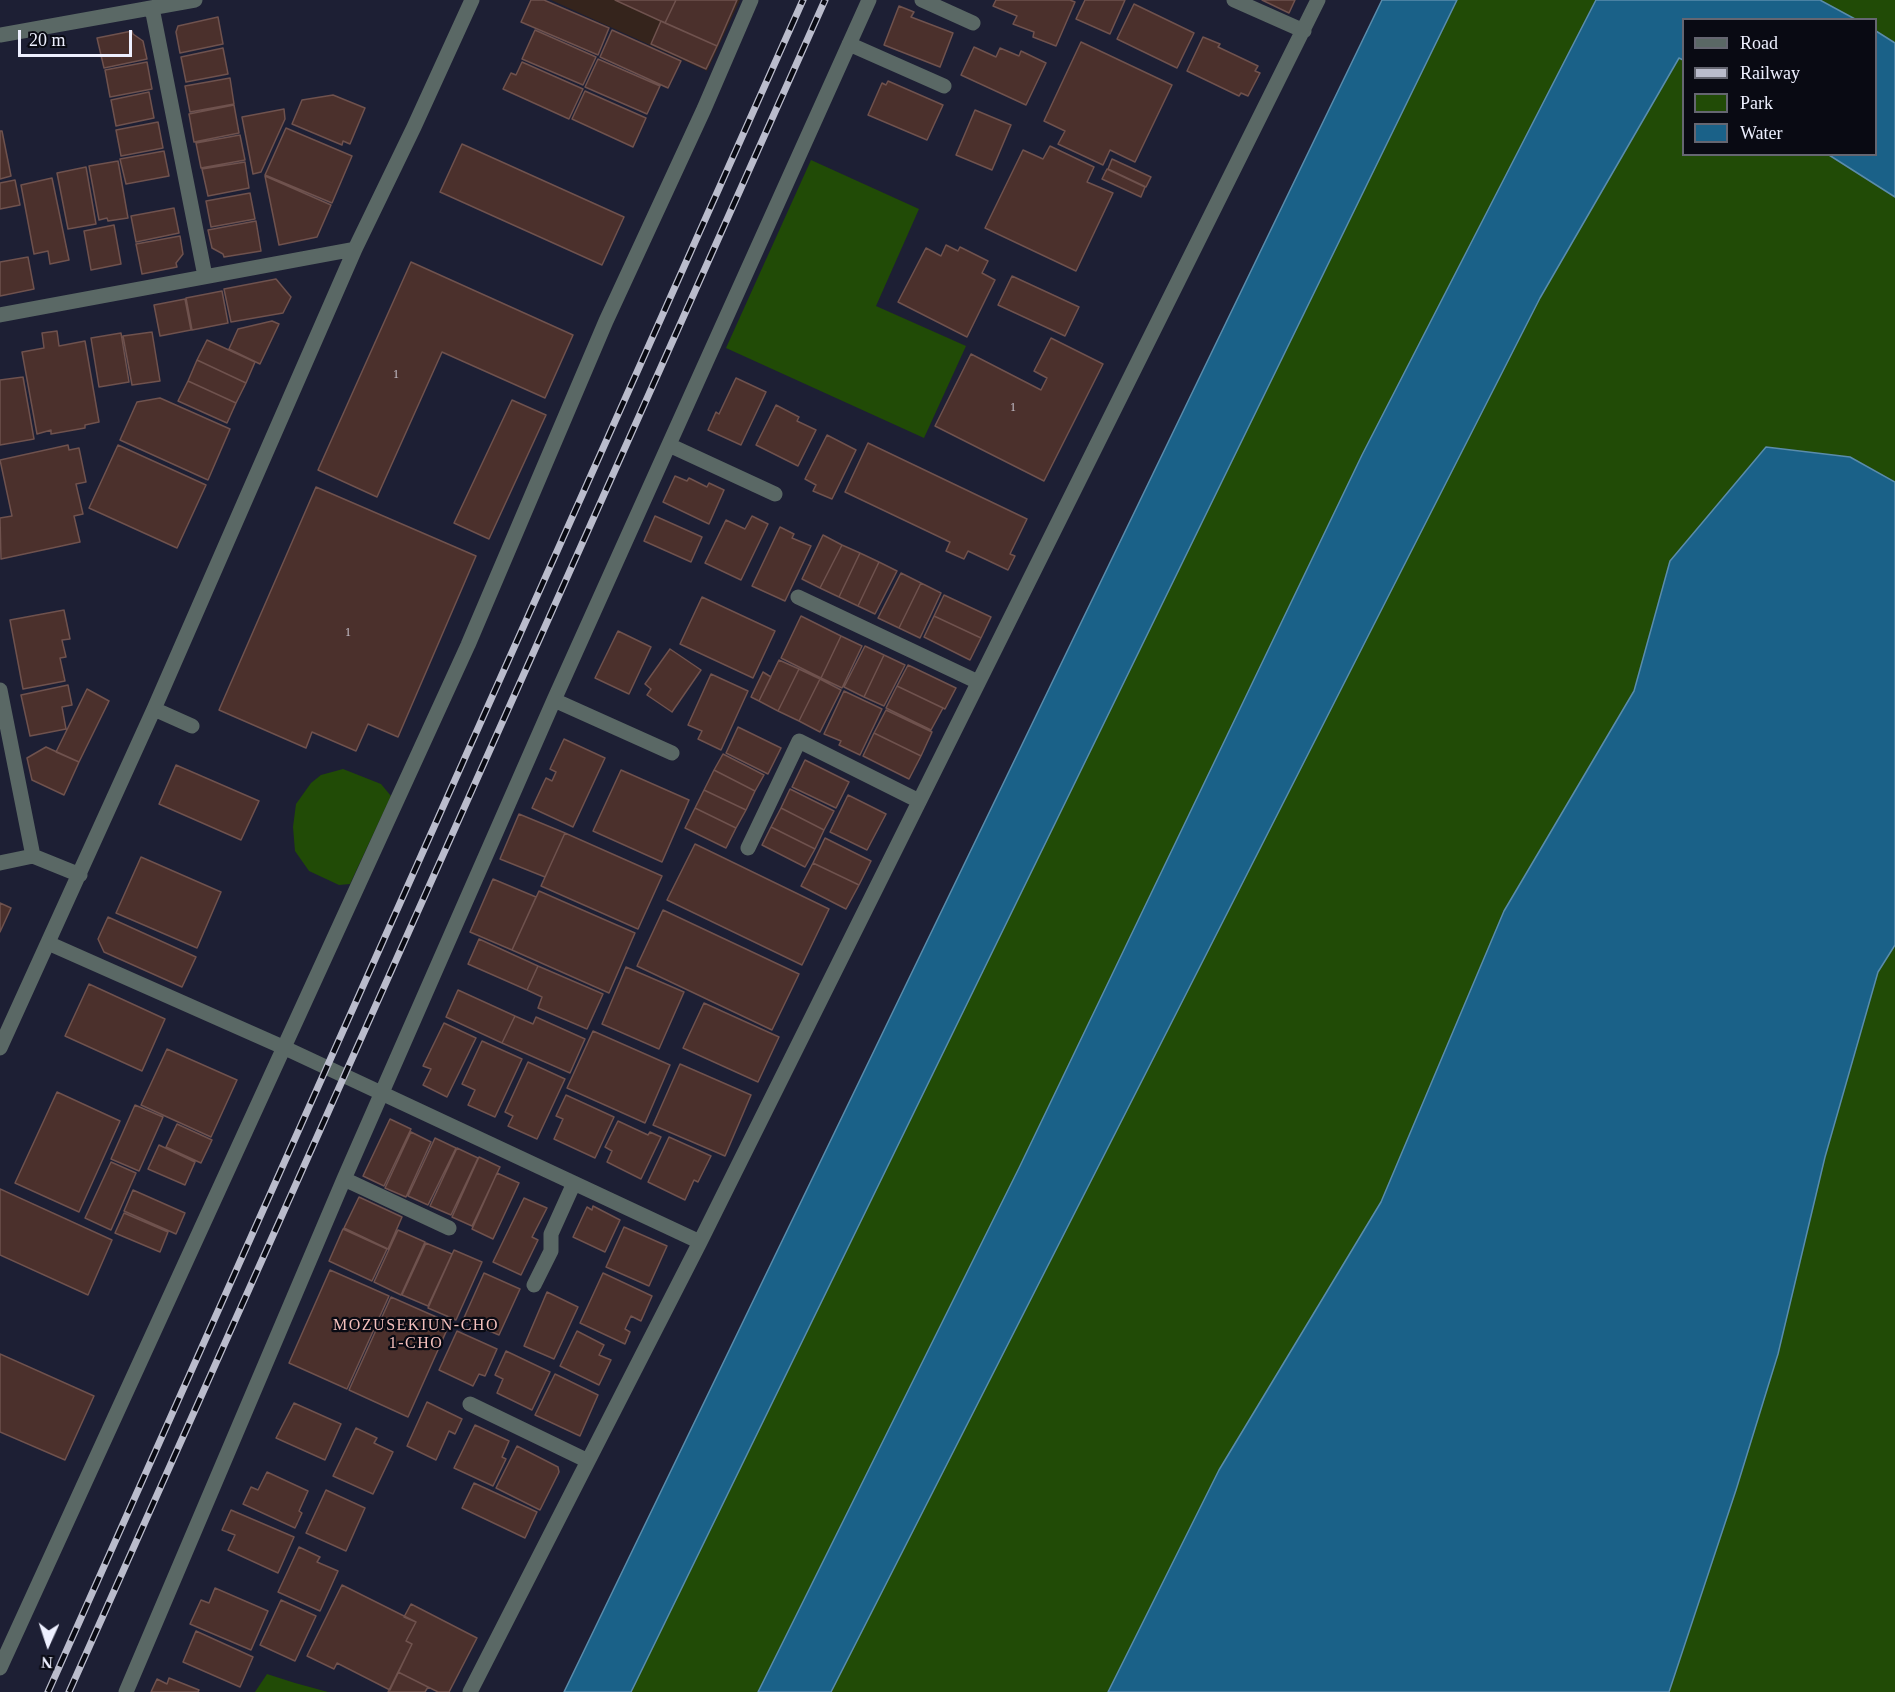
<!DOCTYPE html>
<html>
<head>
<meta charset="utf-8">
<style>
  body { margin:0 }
  #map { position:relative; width:1895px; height:1692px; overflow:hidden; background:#1d1f34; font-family:"Times New Roman",serif }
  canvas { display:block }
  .legend { position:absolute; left:1682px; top:18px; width:195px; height:138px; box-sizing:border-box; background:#090a13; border:2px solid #656671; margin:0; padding:8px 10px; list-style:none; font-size:18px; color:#eef0ff }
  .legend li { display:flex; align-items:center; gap:12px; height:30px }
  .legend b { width:30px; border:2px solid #656671 }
  .north { position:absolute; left:18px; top:1614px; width:60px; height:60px; -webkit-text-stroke:4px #090a13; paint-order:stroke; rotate:183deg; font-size:16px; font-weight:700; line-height:24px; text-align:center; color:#eef0ff }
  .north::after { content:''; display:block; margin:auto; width:21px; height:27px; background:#eef0ff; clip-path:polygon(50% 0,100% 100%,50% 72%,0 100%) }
  .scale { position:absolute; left:18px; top:30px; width:114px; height:27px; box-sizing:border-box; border:3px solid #eef0ff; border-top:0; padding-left:8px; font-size:18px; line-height:21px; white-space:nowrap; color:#eef0ff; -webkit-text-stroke:4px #090a13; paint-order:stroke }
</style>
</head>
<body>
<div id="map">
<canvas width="1895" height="1692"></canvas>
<ul class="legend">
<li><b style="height:8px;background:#5a6865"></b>Road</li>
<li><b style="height:8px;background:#babccc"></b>Railway</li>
<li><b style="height:16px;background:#214b06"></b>Park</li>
<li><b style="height:16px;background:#1a6188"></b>Water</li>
</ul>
<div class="north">N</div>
<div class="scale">20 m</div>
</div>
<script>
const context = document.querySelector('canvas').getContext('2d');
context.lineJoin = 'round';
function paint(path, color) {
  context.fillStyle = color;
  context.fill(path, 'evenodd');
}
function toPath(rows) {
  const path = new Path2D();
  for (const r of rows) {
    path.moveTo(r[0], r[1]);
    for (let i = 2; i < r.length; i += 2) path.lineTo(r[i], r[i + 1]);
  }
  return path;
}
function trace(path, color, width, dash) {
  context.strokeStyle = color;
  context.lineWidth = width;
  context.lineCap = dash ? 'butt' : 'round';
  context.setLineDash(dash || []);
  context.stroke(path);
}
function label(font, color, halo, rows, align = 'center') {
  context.font = font + ' "Times New Roman",serif';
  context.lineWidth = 4.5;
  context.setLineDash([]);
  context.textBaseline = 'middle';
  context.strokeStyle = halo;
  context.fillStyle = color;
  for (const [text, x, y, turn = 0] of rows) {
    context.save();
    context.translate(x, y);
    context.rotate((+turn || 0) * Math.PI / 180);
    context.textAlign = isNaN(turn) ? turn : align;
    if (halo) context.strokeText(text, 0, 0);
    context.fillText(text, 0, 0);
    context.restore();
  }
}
const industrial = toPath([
  [551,0,740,0,707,71]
]);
const green = toPath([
  [1457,0,1596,0,1362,455,1019,1168,758,1692,631,1692],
  [1820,0,1895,0,1895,43,1876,31,1876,20,1855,19],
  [1679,57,1684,60,1684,154,1829,155,1895,197,1895,482,1850,457,1670,561,1634,691,1504,911,1381,1202,1219,1470,1108,1692,831,1692,1540,298],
  [811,160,919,209,876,306,966,346,924,438,726,348],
  [343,769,381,784,391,796,350,884,339,885,309,871,295,851,293,827,296,804,311,783,321,775],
  [1895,945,1895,1692,1669,1692,1736,1490,1825,1157,1878,972],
  [267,1674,295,1683,328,1692,255,1692]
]);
const water = toPath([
  [1382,0,1457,0,631,1692,564,1692,1382,0],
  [1596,0,1820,0,1855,19,1684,20,1683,60,1679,58,1540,298,831,1692,758,1692,1019,1168,1362,455,1596,0],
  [1876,31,1895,43,1895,197,1829,155,1876,154,1876,31],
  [1766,447,1850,457,1895,482,1895,945,1878,972,1825,1157,1778,1354,1736,1490,1669,1692,1108,1692,1219,1470,1381,1202,1504,911,1634,691,1670,561,1766,447]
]);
const building = toPath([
  [531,0,544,0,609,28,598,55,521,22,531,0],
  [615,0,676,0,665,23,615,0],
  [676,0,737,0,717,46,665,23,676,0],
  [996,0,1070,0,1075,2,1056,46,1033,37,1034,32,1013,24,1017,16,993,6,996,0],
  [1085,0,1125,0,1110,34,1076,19,1085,0],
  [1262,0,1295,0,1289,13,1262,0],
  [1134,4,1194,33,1177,68,1117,39,1134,4],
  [899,6,914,12,911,17,953,33,940,67,884,45,899,6],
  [218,17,223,44,180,53,176,32,178,26,218,17],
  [661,21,717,46,706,69,651,44,661,21],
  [535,30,596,57,583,85,522,59,535,30],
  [612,30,681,61,668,88,600,57,612,30],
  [132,31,133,34,143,41,147,59,104,68,97,38,132,31],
  [1203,37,1220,44,1218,47,1258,66,1255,71,1260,73,1248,96,1241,93,1239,96,1187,71,1203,37],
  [1081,42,1172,85,1135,162,1110,150,1103,165,1058,144,1065,131,1044,121,1081,42],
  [974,47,996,57,1000,48,1019,56,1021,51,1046,63,1026,105,961,75,974,47],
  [223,48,228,74,186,82,181,57,223,48],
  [598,59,660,86,647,114,585,87,598,59],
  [147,62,152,89,110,97,105,70,147,62],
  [522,62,583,89,569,119,503,89,511,73,516,75,522,62],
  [230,78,234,104,190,112,185,86,230,78],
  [888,81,943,105,927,140,868,115,882,83,886,85,888,81],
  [585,91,646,118,633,147,572,119,585,91],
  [149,92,154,118,116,126,111,100,149,92],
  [333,95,365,108,350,144,343,141,342,145,292,124,302,100,333,95],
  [234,105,239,133,194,142,189,114,234,105],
  [284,109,285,119,261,172,253,174,242,117,284,109],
  [975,110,1011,125,992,170,956,155,975,110],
  [158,122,163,148,121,156,116,130,158,122],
  [286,128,352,156,332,203,265,175,286,128],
  [0,131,2,131,11,176,0,179,0,131],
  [240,135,245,160,201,168,196,143,240,135],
  [462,144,624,217,602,265,440,192,462,144],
  [1050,146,1094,167,1087,182,1113,193,1076,271,985,228,1023,150,1043,159,1050,146],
  [164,151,169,176,126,184,120,159,164,151],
  [1112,159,1151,177,1146,187,1108,169,1112,159],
  [118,161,128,218,108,221,107,218,99,220,89,166,118,161],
  [245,162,249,188,208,196,202,169,245,162],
  [86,167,96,224,68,229,57,173,86,167],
  [1107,169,1145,187,1141,197,1102,179,1107,169],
  [265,176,331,205,317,237,279,245,265,176],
  [52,178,69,260,50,264,48,251,34,254,21,185,52,178],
  [15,180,20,205,0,209,0,183,15,180],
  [250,193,255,219,211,227,206,201,250,193],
  [174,208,179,233,136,242,131,216,174,208],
  [256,221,261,251,224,257,223,254,212,248,208,230,256,221],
  [114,225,121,264,91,270,84,231,114,225],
  [180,236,183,254,176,263,177,267,142,274,136,244,180,236],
  [946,245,958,251,960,247,988,261,982,273,995,280,967,337,898,302,926,248,941,256,946,245],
  [28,257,34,289,0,296,0,262,28,257],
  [411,262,573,335,545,398,442,352,377,497,318,470,411,262],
  [1012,276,1079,307,1065,336,998,305,1012,276],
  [276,279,291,297,283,313,231,322,224,289,276,279],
  [222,291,228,323,192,330,186,298,222,291],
  [185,299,191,330,160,336,154,305,185,299],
  [272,321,279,324,260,364,229,349,238,329,272,321],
  [57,331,59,346,85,341,99,422,85,425,85,428,51,434,51,430,37,434,22,352,44,348,42,333,57,331],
  [152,332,160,381,132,385,123,336,152,332],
  [121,333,129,382,99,387,91,338,121,333],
  [1051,338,1103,364,1044,481,935,426,971,354,1041,390,1047,378,1034,371,1051,338],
  [207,340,255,362,246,383,197,360,207,340],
  [197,360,246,383,236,403,188,381,197,360],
  [23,377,34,439,0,445,0,380,23,377],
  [736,378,766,392,741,445,708,430,716,412,719,414,736,378],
  [188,381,236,403,227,423,178,401,188,381],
  [160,398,230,429,208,480,120,440,137,402,160,398],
  [512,400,546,415,489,539,454,523,512,400],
  [776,405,799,417,797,421,816,430,798,466,756,445,776,405],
  [827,435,856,450,832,499,813,491,816,485,805,479,827,435],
  [868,443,1027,519,1010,554,1015,556,1008,570,968,551,964,559,946,551,950,542,845,492,868,443],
  [68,445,69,450,79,448,86,482,76,484,83,514,74,516,80,542,1,559,0,518,12,516,0,460,68,445],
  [118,445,206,485,177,548,89,508,118,445],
  [675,476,687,481,689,478,707,487,709,483,724,490,709,524,663,502,675,476],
  [316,487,476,556,398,737,368,724,356,751,312,732,306,748,219,710,316,487],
  [655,516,702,537,691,562,644,541,655,516],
  [752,516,768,524,741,580,705,563,726,520,745,529,752,516],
  [780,527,794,534,792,538,811,546,785,601,752,586,780,527],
  [823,535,842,545,820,588,802,579,823,535],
  [842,545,860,553,839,597,820,588,842,545],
  [860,553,879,562,858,606,839,597,860,553],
  [879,562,897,571,875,614,858,606,879,562],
  [901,573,921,583,899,628,878,618,901,573],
  [921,583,941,593,920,638,899,628,921,583],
  [944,595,991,617,981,638,934,616,944,595],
  [702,597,775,631,753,678,680,644,702,597],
  [64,610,70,639,62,640,66,657,60,658,65,681,23,689,10,620,64,610],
  [801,616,841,636,821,678,781,658,801,616],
  [934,616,981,638,970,660,924,637,934,616],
  [618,631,651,647,629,694,595,678,618,631],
  [841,636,862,646,842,688,821,678,841,636],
  [865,646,884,655,864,697,844,687,865,646],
  [670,649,701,670,672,712,647,695,651,689,645,684,670,649],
  [884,655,905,665,884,706,864,697,884,655],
  [779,660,799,669,778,711,759,701,779,660],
  [908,665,956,688,945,709,897,686,908,665],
  [799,669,820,679,799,721,778,711,799,669],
  [763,672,771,677,759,701,751,697,763,672],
  [711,674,748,691,721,750,698,739,702,731,688,725,711,674],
  [820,679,841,690,820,732,799,721,820,679],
  [68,685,72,705,62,707,66,729,30,736,21,695,68,685],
  [897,686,943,708,931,730,886,708,897,686],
  [87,689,109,701,79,762,56,752,87,689],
  [844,691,882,709,860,755,839,745,841,741,824,734,844,691],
  [886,710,932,732,921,756,874,733,886,710],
  [738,727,781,748,768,774,726,753,738,727],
  [874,733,921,756,909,779,863,756,874,733],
  [564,739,605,758,573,827,532,808,546,778,552,781,556,772,550,769,564,739],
  [46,747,79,762,64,795,32,780,27,758,46,747],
  [723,754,764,775,755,791,714,770,723,754],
  [805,760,849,782,836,808,792,787,805,760],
  [176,765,259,801,241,840,159,804,176,765],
  [621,770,689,800,662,862,593,831,621,770],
  [714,770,755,791,746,810,704,790,714,770],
  [790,789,834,811,824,830,781,808,790,789],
  [704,790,746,810,736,828,695,808,704,790],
  [848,795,886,814,867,850,830,832,848,795],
  [695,808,736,828,726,848,685,828,695,808],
  [781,808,824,830,815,849,771,827,781,808],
  [519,814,565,833,545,877,500,859,519,814],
  [771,827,815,849,805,867,762,845,771,827],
  [565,833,662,876,638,929,541,886,565,833],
  [825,838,871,861,859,885,813,863,825,838],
  [695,844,829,909,802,965,667,900,695,844],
  [141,857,221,892,197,948,116,913,141,857],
  [813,863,859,885,846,909,801,886,813,863],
  [493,879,536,897,512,950,470,932,493,879],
  [539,891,635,933,609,993,512,950,539,891],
  [0,903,11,908,0,932,0,903],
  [663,910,799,974,772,1030,637,966,663,910],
  [108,917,196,957,182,987,104,952,98,939,108,917],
  [479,939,538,966,527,990,468,964,479,939],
  [538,966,603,994,587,1029,538,1008,542,997,527,990,538,966],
  [626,967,684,992,659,1049,602,1024,626,967],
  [89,984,165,1019,142,1071,65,1036,89,984],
  [458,990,515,1016,502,1043,446,1017,458,990],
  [704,1003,779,1037,758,1082,683,1048,704,1003],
  [515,1016,533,1024,536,1017,585,1039,570,1073,502,1043,515,1016],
  [444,1023,476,1038,447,1097,423,1085,431,1069,423,1066,444,1023],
  [593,1031,670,1065,645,1123,567,1088,593,1031],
  [482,1041,522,1059,495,1117,468,1105,475,1090,462,1084,482,1041],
  [167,1049,237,1080,211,1137,141,1105,167,1049],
  [528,1062,565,1079,537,1139,508,1126,513,1116,505,1112,528,1062],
  [680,1064,751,1095,725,1156,653,1125,680,1064],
  [57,1092,120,1121,79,1212,15,1183,57,1092],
  [566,1095,614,1117,595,1158,554,1139,563,1119,556,1116,566,1095],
  [135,1105,163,1117,139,1171,111,1159,135,1105],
  [390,1119,411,1129,384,1186,363,1176,390,1119],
  [618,1121,648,1135,650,1132,661,1137,641,1179,607,1162,612,1151,605,1147,618,1121],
  [177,1124,212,1140,201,1163,166,1147,177,1124],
  [411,1132,431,1142,406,1197,385,1188,411,1132],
  [669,1137,711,1156,698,1182,694,1180,685,1200,648,1182,669,1137],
  [435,1138,456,1148,428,1205,408,1196,435,1138],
  [159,1145,195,1162,185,1185,148,1169,159,1145],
  [457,1148,478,1158,451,1215,430,1206,457,1148],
  [479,1157,500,1167,472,1226,452,1217,479,1157],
  [111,1162,136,1173,111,1230,85,1218,111,1162],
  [497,1173,519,1183,493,1239,472,1229,497,1173],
  [0,1189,112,1240,88,1295,0,1255,0,1189],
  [133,1190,185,1213,176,1234,124,1211,133,1190],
  [359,1197,402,1217,388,1249,344,1228,359,1197],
  [524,1198,547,1208,532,1237,538,1240,521,1275,493,1262,524,1198],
  [593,1206,620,1220,605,1252,573,1237,587,1207,592,1210,593,1206],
  [124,1213,168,1232,160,1252,115,1233,124,1213],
  [624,1227,667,1246,649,1286,606,1267,624,1227],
  [343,1229,387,1249,372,1281,329,1261,343,1229],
  [398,1230,425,1242,401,1295,374,1282,398,1230],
  [426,1243,452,1254,428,1306,402,1295,426,1243],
  [454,1250,482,1262,456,1320,428,1308,454,1250],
  [330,1270,389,1296,347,1389,289,1363,330,1270],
  [484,1273,520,1289,499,1335,463,1320,484,1273],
  [603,1273,652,1296,641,1321,631,1316,625,1329,630,1332,625,1344,580,1323,603,1273],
  [547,1292,578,1307,554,1359,524,1346,547,1292],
  [391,1297,450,1323,408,1417,349,1390,391,1297],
  [457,1331,497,1349,485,1376,479,1374,473,1386,439,1370,457,1331],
  [577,1331,604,1345,599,1355,611,1360,599,1385,560,1366,577,1331],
  [506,1351,550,1372,532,1410,497,1393,503,1379,495,1375,506,1351],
  [0,1354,94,1396,65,1460,0,1432,0,1354],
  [555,1374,598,1395,580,1436,535,1415,555,1374],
  [427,1402,462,1419,455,1434,449,1431,436,1460,407,1446,427,1402],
  [294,1403,341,1424,325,1460,276,1438,294,1403],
  [475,1425,509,1441,502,1457,506,1459,493,1486,454,1468,475,1425],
  [356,1428,377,1438,374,1443,393,1452,373,1494,333,1476,356,1428],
  [517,1446,558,1467,559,1472,540,1510,496,1488,517,1446],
  [267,1472,308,1491,299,1511,302,1513,295,1528,243,1504,251,1487,258,1490,267,1472],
  [474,1483,537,1512,525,1538,462,1508,474,1483],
  [326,1490,365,1508,346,1551,306,1533,326,1490],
  [231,1510,294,1537,278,1573,228,1550,235,1535,222,1530,231,1510],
  [299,1547,320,1557,317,1562,338,1571,320,1611,278,1592,299,1547],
  [342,1585,416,1622,406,1641,412,1644,390,1690,337,1663,334,1669,307,1656,342,1585],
  [215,1588,268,1611,251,1650,190,1624,201,1600,209,1603,215,1588],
  [281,1600,316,1616,295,1661,260,1645,281,1600],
  [411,1604,477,1638,449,1692,438,1692,398,1672,412,1644,406,1641,416,1622,404,1617,411,1604],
  [196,1631,253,1657,240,1687,183,1662,196,1631],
  [398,1672,428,1687,425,1692,388,1692,398,1672],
  [169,1678,199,1690,198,1692,151,1692,157,1679,167,1684,169,1678]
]);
const minor = toPath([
  [922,0,973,23],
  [1234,0,1304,31],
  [152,8,205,276],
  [0,35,195,0],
  [849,44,944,86],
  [0,315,355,249],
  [669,445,775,494],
  [798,597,978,682],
  [0,690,33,856,80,875],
  [554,700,672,753],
  [154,709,192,726],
  [748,848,799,741,919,801],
  [0,863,33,856],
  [48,943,285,1048,700,1242],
  [0,1048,154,709,355,249,414,127,472,0],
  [344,1179,449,1228],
  [534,1285,551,1251,551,1234,574,1183],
  [470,1404,588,1461],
  [0,1668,468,645,606,321,704,109,751,0],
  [126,1692,344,1179,554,700,869,0],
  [470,1692,700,1242,1318,0]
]);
const rail = toPath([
  [48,1692,803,0],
  [69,1692,825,0]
]);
const numberNames = [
  ["1",396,375],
  ["1",1013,408],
  ["1",348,633]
];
const neighbourhoodNames = [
  ["MOZUSEKIUN-CHO",416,1326],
  ["1-CHO",416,1344]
];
paint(industrial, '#35241c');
paint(green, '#214b06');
paint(water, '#1a6188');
trace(water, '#5a8cac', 1.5);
paint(building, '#4b302c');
trace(building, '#6f524e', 1.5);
trace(minor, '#5a6865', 15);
trace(rail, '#babccc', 7);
trace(rail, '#090a13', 4.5, [14]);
label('12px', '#c5c0ca', null, numberNames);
context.letterSpacing = '1.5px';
label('16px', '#f4c0bd', '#090a13', neighbourhoodNames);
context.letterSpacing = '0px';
</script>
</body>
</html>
